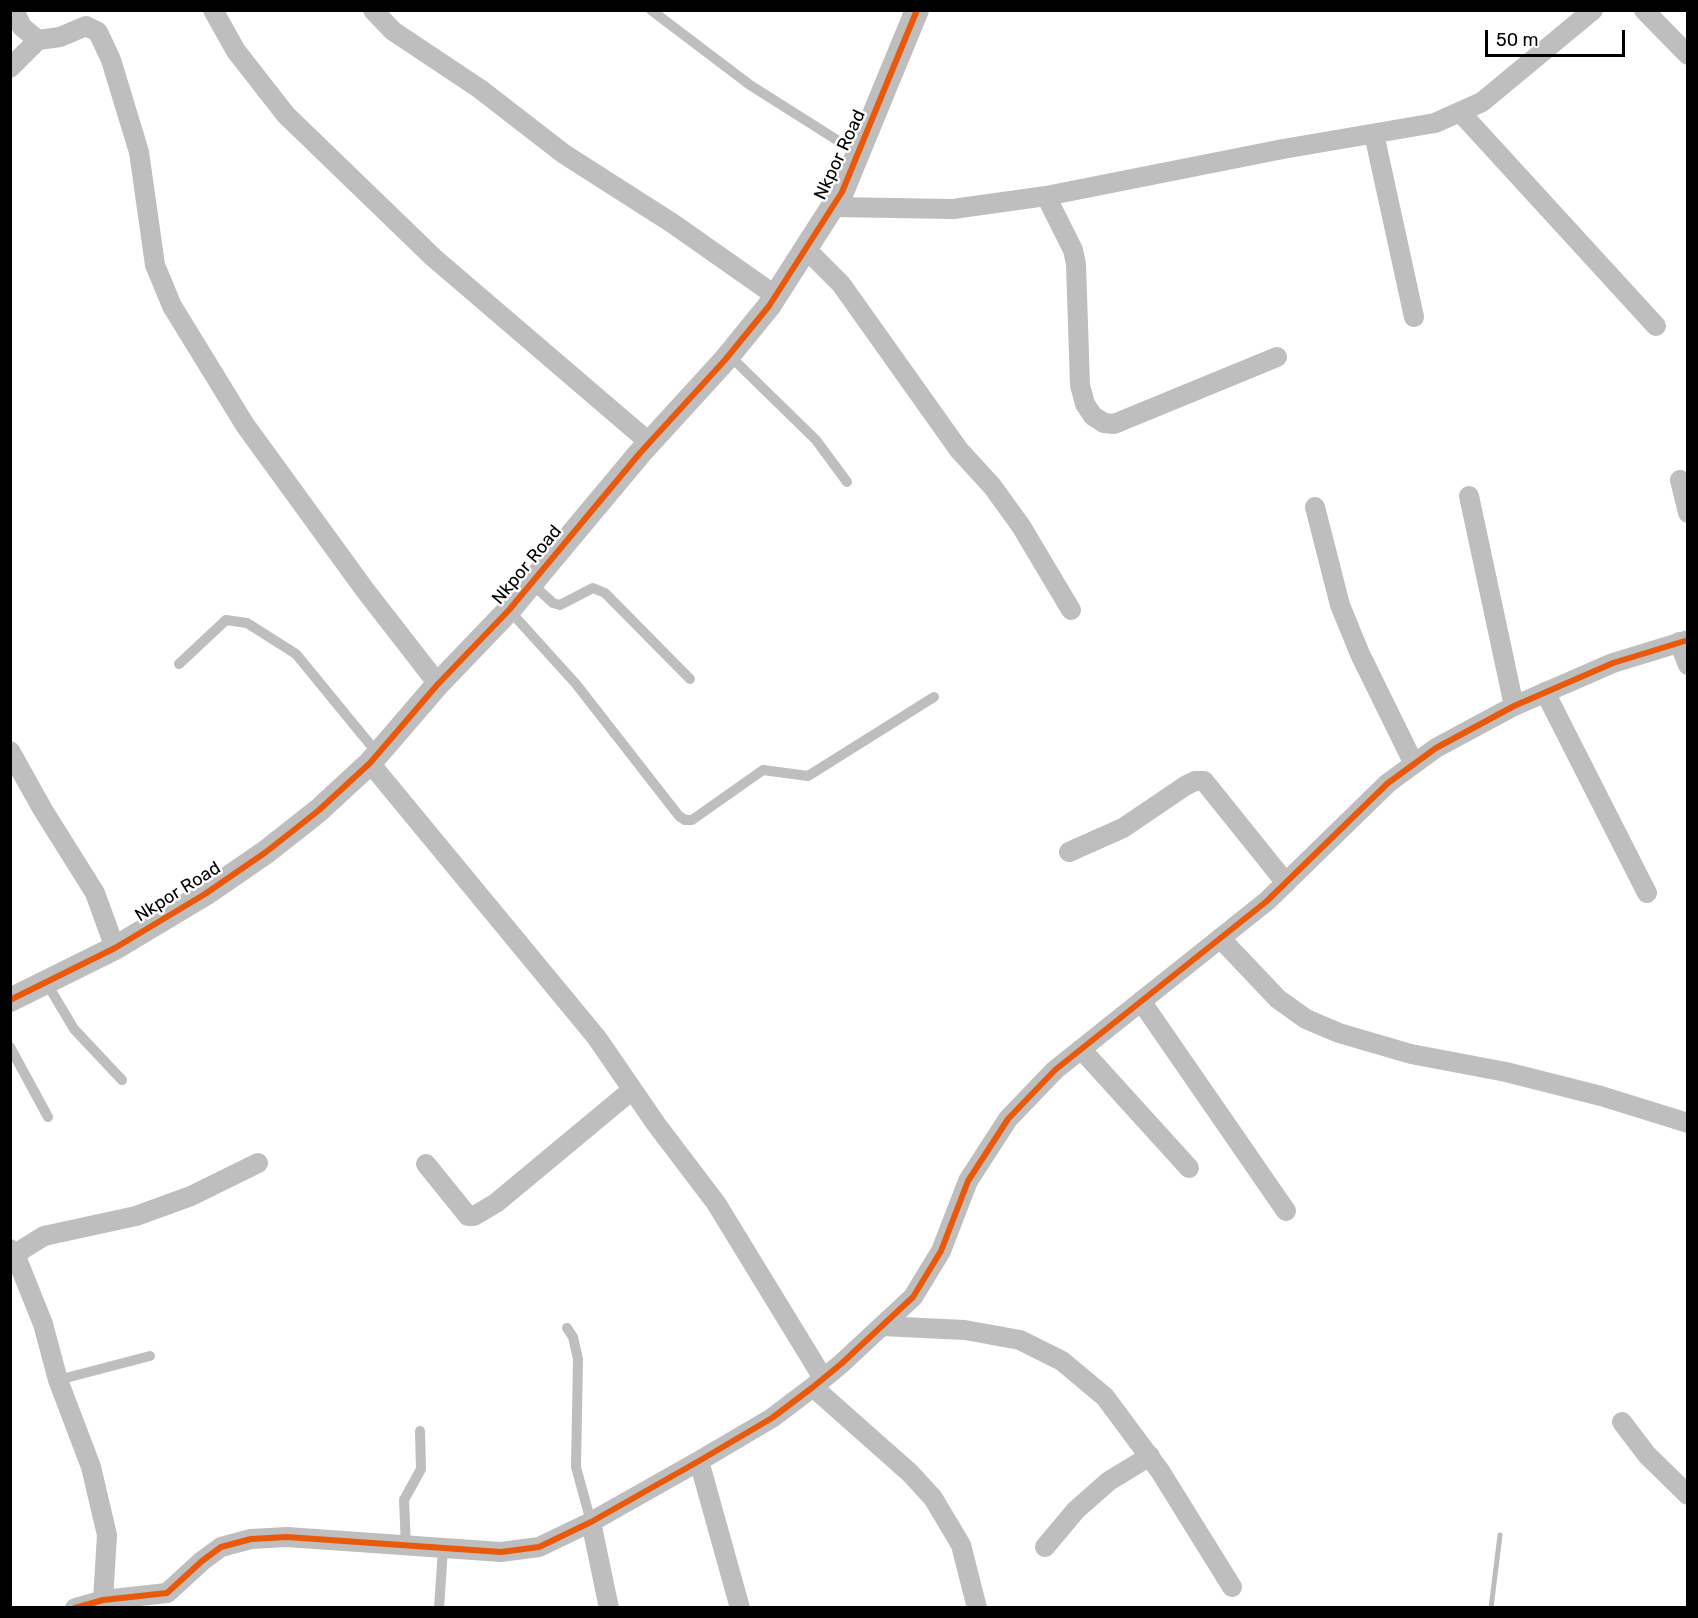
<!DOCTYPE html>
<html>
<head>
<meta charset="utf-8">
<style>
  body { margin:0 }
  #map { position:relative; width:1698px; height:1618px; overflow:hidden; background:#fff; font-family:Rubik,sans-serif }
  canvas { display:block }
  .frame { position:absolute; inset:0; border:12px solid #000; pointer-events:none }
  .scale { position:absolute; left:1485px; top:30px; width:140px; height:27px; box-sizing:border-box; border:3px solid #000; border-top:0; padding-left:8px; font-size:18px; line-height:21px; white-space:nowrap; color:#000; -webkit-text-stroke:4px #fff; paint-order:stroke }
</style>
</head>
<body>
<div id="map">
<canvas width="1698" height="1618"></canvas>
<div class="frame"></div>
<div class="scale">50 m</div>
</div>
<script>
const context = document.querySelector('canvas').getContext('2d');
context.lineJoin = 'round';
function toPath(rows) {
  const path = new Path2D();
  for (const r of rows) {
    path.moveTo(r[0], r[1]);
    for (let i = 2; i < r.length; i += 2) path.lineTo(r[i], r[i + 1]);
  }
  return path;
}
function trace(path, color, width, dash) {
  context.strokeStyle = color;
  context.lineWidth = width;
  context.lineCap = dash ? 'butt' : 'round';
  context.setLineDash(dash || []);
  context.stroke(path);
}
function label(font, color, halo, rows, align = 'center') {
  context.font = font + ' Rubik,sans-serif';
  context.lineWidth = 5;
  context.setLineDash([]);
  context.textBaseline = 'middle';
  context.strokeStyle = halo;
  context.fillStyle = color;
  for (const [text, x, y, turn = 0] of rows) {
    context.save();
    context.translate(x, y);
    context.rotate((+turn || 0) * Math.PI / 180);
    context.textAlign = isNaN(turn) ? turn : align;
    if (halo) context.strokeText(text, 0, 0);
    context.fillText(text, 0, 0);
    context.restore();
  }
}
const stream = toPath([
  [1491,1608,1500,1535]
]);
const service = toPath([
  [651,10,750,85,859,154],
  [729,355,816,440,847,482],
  [531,583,553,603,560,605,593,588,605,593,690,679],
  [509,610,576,684,679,816,685,820,692,820,763,770,808,776,934,697],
  [179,664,226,620,247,623,296,654,378,754],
  [46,982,74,1029,122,1080],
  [10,1047,48,1117],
  [567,1328,573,1337,578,1359,576,1467,591,1522],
  [58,1380,150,1356],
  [406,1547,404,1500,421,1469,420,1431],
  [439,1608,443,1549]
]);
const minor = toPath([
  [14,10,22,27,38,40],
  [213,10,236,51,286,115,434,258,650,443],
  [373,10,393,31,480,89,564,154,672,223,776,296],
  [1644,10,1688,55],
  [10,68,38,40,60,37,86,26,98,32,111,60,139,152,155,265,172,306,245,425,365,590,438,684],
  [1460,112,1656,326],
  [1374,134,1414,317],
  [1046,196,1073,250,1076,264,1080,385,1085,404,1093,416,1104,423,1114,424,1277,357],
  [833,207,953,209,1046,196,1283,149,1435,123,1482,102,1593,10],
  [806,249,841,284,959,450,992,486,1021,526,1071,610],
  [1680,480,1688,513],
  [1469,496,1514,706],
  [1315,507,1340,605,1360,654,1414,764],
  [1679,642,1688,665],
  [1545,692,1647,893],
  [10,751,43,810,95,893,115,948],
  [370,763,597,1038,656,1124,716,1203,823,1378],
  [1069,852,1123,828,1185,786,1195,781,1204,781,1286,883],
  [1220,938,1278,999,1306,1019,1339,1033,1411,1054,1506,1072,1601,1096,1688,1123],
  [1141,1001,1286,1211],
  [1081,1049,1189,1168],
  [426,1164,468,1216,474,1216,496,1203,632,1090],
  [10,1249,15,1254,43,1324,58,1380,91,1467,107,1535,103,1600],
  [15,1254,44,1236,136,1216,191,1196,258,1163],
  [882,1326,965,1330,1020,1340,1062,1361,1105,1397,1160,1471,1232,1587],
  [813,1387,910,1473,933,1498,961,1545,977,1608],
  [1622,1422,1647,1455,1688,1495],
  [699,1461,740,1608],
  [591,1522,609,1608],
  [1045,1547,1076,1510,1109,1481,1150,1456],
  [75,1608,103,1600,167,1593,202,1561,221,1547,251,1539,287,1537,501,1552,539,1547,591,1522,699,1461,772,1418,813,1387,841,1364,913,1297,941,1251,968,1181,1008,1119,1055,1070,1267,901,1388,783,1436,748,1514,706,1613,663,1688,640]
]);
const tertiary = toPath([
  [10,1000,115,948,205,894,266,852,318,811,370,763,438,684,509,610,640,453,725,360,769,306,842,192,917,10]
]);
const cycleway = toPath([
  [10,1000,115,948,205,894,266,852,318,811,370,763,438,684,509,610,640,453,725,360,769,306,842,192,917,10],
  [75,1608,103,1600,167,1593,202,1561,221,1547,251,1539,287,1537,501,1552,539,1547,591,1522,699,1461,772,1418,813,1387,841,1364,913,1297,941,1251,968,1181,1008,1119,1055,1070,1267,901,1388,783,1436,748,1514,706,1613,663,1688,640]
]);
const streetNames = [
  ["Nkpor Road",840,155,-65],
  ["Nkpor Road",527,565,-50],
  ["Nkpor Road",178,892,-32]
];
trace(stream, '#bcbcbc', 5);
trace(service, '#bebebe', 10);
trace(minor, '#bebebe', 20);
trace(tertiary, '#bebebe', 24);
trace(cycleway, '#e8590c', 6);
label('18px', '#000', '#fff', streetNames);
</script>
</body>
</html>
